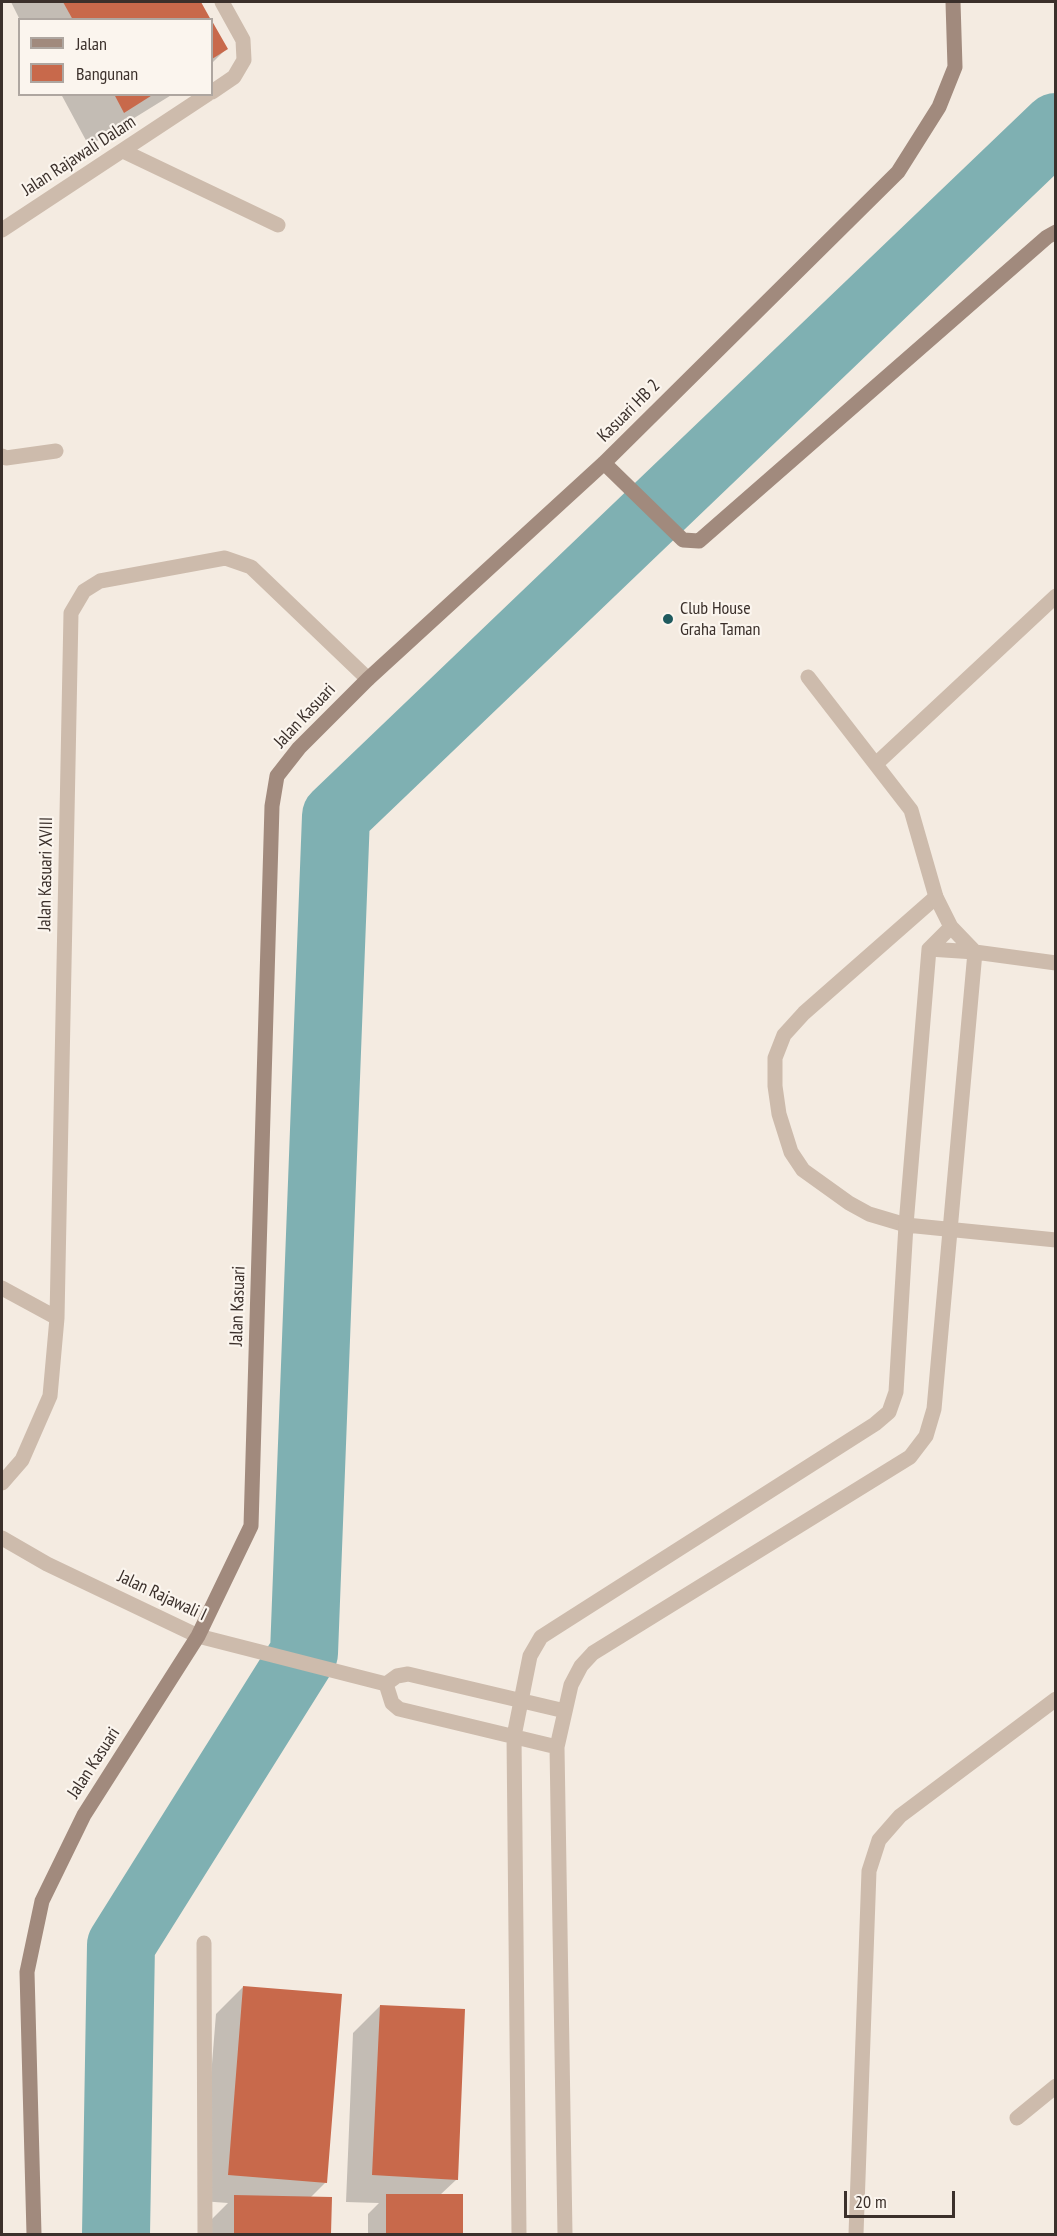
<!DOCTYPE html>
<html>
<head>
<meta charset="utf-8">
<style>
  body { margin:0 }
  #map { position:relative; width:1057px; height:2236px; overflow:hidden; background:#f4ebe1; font-family:"PT Sans Narrow",sans-serif }
  canvas { display:block }
  .frame { position:absolute; inset:0; border:3px solid #3b302b; pointer-events:none }
  .legend { position:absolute; left:18px; top:18px; width:195px; height:78px; box-sizing:border-box; background:#fbf5ee; border:2px solid #aea6a0; margin:0; padding:8px 10px; list-style:none; font-size:18px; color:#3b302b }
  .legend li { display:flex; align-items:center; gap:12px; height:30px }
  .legend b { width:30px; border:2px solid #aea6a0 }
  .scale { position:absolute; left:844px; top:2191px; width:111px; height:27px; box-sizing:border-box; border:3px solid #3b302b; border-top:0; padding-left:8px; font-size:18px; line-height:21px; white-space:nowrap; color:#3b302b; -webkit-text-stroke:4px #fbf5ee; paint-order:stroke }
</style>
</head>
<body>
<div id="map">
<canvas width="1057" height="2236"></canvas>
<div class="frame"></div>
<ul class="legend">
<li><b style="height:8px;background:#a18a7d"></b>Jalan</li>
<li><b style="height:16px;background:#c8694b"></b>Bangunan</li>
</ul>
<div class="scale">20 m</div>
</div>
<script>
const context = document.querySelector('canvas').getContext('2d');
context.lineJoin = 'round';
function paint(path, color) {
  context.fillStyle = color;
  context.fill(path, 'evenodd');
}
function toPath(rows) {
  const path = new Path2D();
  for (const r of rows) {
    path.moveTo(r[0], r[1]);
    for (let i = 2; i < r.length; i += 2) path.lineTo(r[i], r[i + 1]);
  }
  return path;
}
function trace(path, color, width, dash) {
  context.strokeStyle = color;
  context.lineWidth = width;
  context.lineCap = dash ? 'butt' : 'round';
  context.setLineDash(dash || []);
  context.stroke(path);
}
function label(font, color, halo, rows, align = 'center') {
  context.font = font + ' "PT Sans Narrow",sans-serif';
  context.lineWidth = 4.5;
  context.setLineDash([]);
  context.textBaseline = 'middle';
  context.strokeStyle = halo;
  context.fillStyle = color;
  for (const [text, x, y, turn = 0] of rows) {
    context.save();
    context.translate(x, y);
    context.rotate((+turn || 0) * Math.PI / 180);
    context.textAlign = isNaN(turn) ? turn : align;
    if (halo) context.strokeText(text, 0, 0);
    context.fillText(text, 0, 0);
    context.restore();
  }
}
const shadow = toPath([
  [11,2,199,2,209,20,20,20],
  [212,24,226,49,212,63],
  [61,94,173,94,89,146],
  [243,1987,326,2182,310,2198,330,2198,330,2234,208,2234,208,2223,228,2203,201,2201,216,2014],
  [380,2006,457,2179,440,2195,461,2195,461,2234,368,2234,368,2214,379,2203,346,2202,353,2033]
]);
const river = toPath([
  [116,2234,121,1945,304,1653,336,816,1056,127]
]);
const building = toPath([
  [63,2,201,2,211,20,73,20],
  [212,21,228,49,212,59],
  [114,94,154,94,124,113],
  [243,1986,342,1994,327,2183,228,2175],
  [380,2005,465,2009,458,2180,372,2175],
  [386,2194,463,2194,463,2234,386,2234],
  [234,2195,332,2197,331,2234,234,2234]
]);
const lane = toPath([
  [2,456,6,458,56,451],
  [906,1225,869,1214,849,1203,803,1170,791,1152,779,1114,775,1086,775,1058,784,1035,804,1013,936,897]
]);
const street = toPath([
  [212,92,234,77,244,60,243,40,222,2],
  [123,151,278,225],
  [2,230,208,94],
  [877,763,1056,596],
  [929,949,975,952,1056,963],
  [906,1225,1056,1240],
  [2,1288,57,1318],
  [2,1483,22,1460,50,1396,57,1318,71,613,84,591,100,581,225,558,251,567,368,679],
  [2,1538,47,1564,198,1636,386,1684],
  [386,1684,392,1703,399,1709,557,1747],
  [386,1684,397,1676,408,1674,565,1711],
  [204,1943,205,2234],
  [1017,2118,1056,2086],
  [519,2234,514,1736,530,1656,541,1637,555,1628,875,1424,889,1412,896,1392,906,1225,929,949,951,927],
  [565,2234,557,1747,571,1685,581,1666,593,1653,910,1457,926,1436,934,1409,975,952,951,927,936,897,911,810,808,677],
  [856,2234,869,1871,879,1840,900,1816,1056,1699]
]);
const secondary = toPath([
  [604,463,683,540,699,541,1047,237,1056,232],
  [34,2234,27,1972,42,1901,84,1815,198,1636,251,1526,272,806,277,776,299,748,368,679,604,463,898,172,939,107,955,67,953,2]
]);
const markers = [
  [668,619,6,"#1f5a5e"]
];
const streetNames = [
  ["Jalan Rajawali Dalam",79,156,-33],
  ["Kasuari HB 2",629,411,-45],
  ["Jalan Kasuari",305,716,-47],
  ["Jalan Kasuari XVIII",46,874,-89],
  ["Jalan Kasuari",238,1306,-88],
  ["Jalan Rajawali I",162,1596,25],
  ["Jalan Kasuari",94,1763,-57]
];
const poiNames = [
  ["Club House",680,609],
  ["Graha Taman",680,630]
];
paint(shadow, '#0003');
trace(river, '#7fb0b2', 68);
paint(building, '#c8694b');
trace(lane, '#cdbbac', 15);
trace(street, '#cdbbac', 15);
trace(secondary, '#a18a7d', 15);
for (const [x, y, r, color] of markers) {
  const dot = new Path2D();
  dot.arc(x, y, r, 0, 2 * Math.PI);
  context.fillStyle = color;
  context.fill(dot);
  trace(dot, '#fbf5ee', 2);
}
label('18px', '#3b302b', '#fbf5ee', streetNames);
label('18px', '#3b302b', '#fbf5ee', poiNames, 'left');
</script>
</body>
</html>
